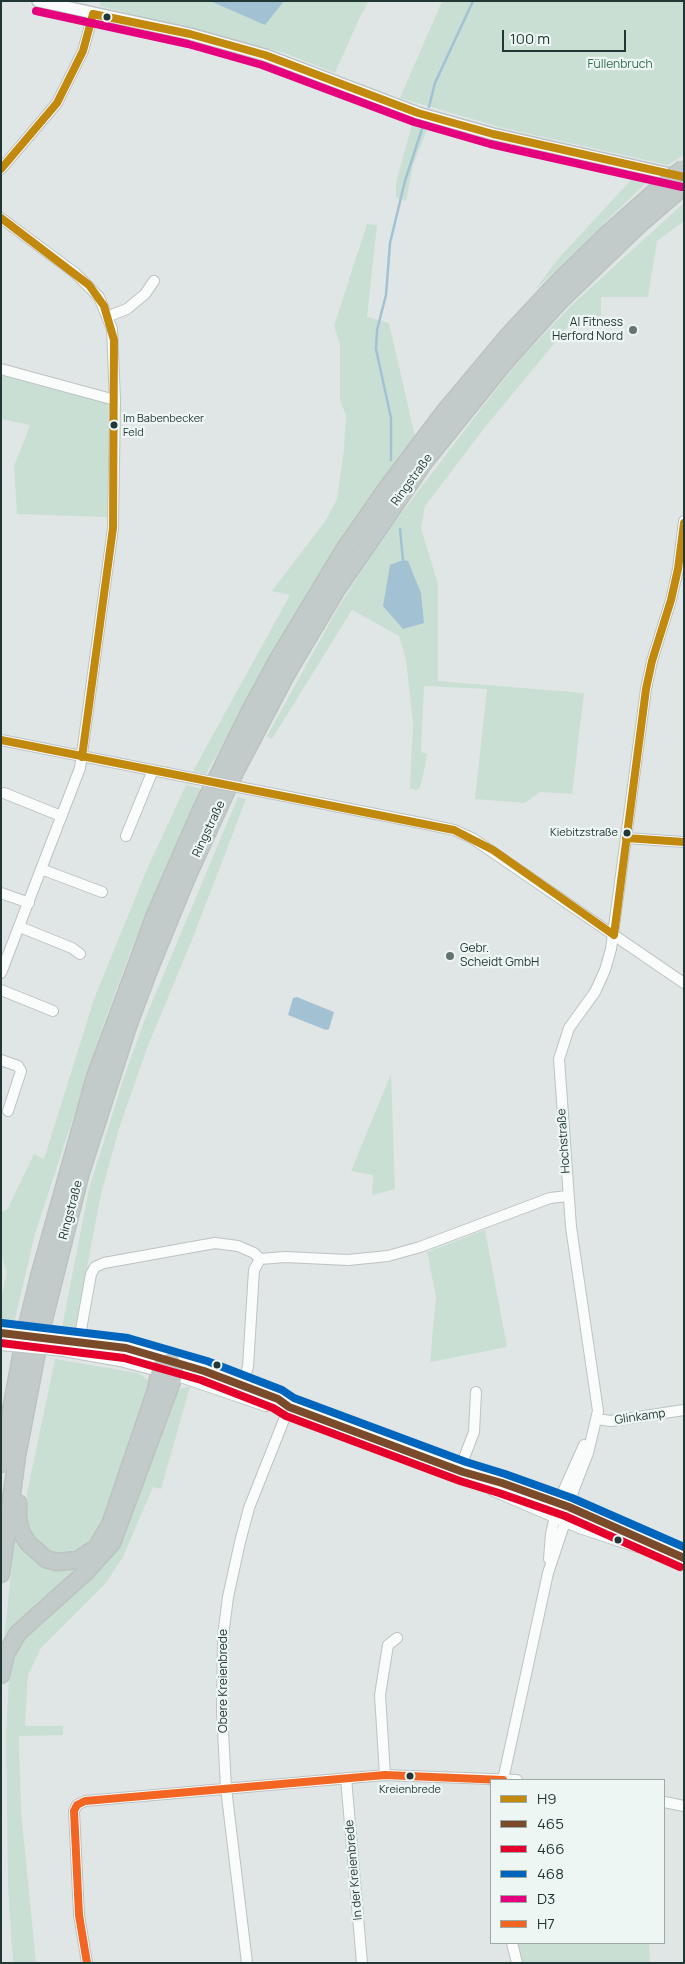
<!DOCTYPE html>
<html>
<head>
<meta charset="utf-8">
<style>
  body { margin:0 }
  #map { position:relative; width:685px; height:1964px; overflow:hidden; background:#e0e6e5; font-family:Manrope,sans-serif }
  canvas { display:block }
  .frame { position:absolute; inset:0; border:2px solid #203736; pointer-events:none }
  .legend { position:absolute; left:490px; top:1779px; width:175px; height:165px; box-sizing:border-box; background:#eef6f3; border:1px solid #9caaa7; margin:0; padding:6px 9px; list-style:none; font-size:15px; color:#203736 }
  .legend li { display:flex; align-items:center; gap:10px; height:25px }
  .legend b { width:25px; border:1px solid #9caaa7 }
  .scale { position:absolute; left:502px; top:30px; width:124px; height:22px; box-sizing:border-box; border:2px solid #203736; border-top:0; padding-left:6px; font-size:15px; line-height:18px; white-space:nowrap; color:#203736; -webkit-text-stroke:4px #eef6f3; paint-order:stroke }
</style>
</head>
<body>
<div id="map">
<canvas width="685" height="1964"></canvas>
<div class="frame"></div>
<ul class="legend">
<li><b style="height:6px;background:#c18a0e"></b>H9</li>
<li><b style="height:6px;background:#7a4b2a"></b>465</li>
<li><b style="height:6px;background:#e4002b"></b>466</li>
<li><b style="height:6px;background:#0065bd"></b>468</li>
<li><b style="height:6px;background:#e5007d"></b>D3</li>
<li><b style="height:6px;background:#f26522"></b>H7</li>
</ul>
<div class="scale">100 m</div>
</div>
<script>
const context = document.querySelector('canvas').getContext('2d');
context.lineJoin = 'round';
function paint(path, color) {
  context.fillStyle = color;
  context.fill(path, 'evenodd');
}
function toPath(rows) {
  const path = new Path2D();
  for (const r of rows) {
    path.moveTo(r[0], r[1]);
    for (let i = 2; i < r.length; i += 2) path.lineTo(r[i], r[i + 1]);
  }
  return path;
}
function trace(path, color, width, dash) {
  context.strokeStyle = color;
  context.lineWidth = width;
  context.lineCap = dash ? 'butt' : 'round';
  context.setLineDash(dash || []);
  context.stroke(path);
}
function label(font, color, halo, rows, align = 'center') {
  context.font = font + ' Manrope,sans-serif';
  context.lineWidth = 4.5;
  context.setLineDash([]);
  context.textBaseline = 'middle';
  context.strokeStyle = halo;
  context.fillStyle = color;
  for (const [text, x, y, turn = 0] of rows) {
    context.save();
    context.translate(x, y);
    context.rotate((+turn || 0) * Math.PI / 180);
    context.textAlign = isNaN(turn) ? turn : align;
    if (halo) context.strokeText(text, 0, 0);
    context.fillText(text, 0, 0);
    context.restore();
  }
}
const green = toPath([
  [101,1,369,1,359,19,335,73,285,53,100,6],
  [442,1,684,1,684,155,668,165,503,128,400,98],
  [413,121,429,125,413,165,406,201,396,197,396,182],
  [632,175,651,178,535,290,557,260,630,181],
  [684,203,684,221,657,241,648,297,601,297,601,316,577,316,486,426,425,506,421,528,438,584,438,681,584,693,572,794,540,792,525,803,475,799,487,689,424,686,421,752,427,754,426,762,420,788,416,790,410,788,413,723,406,660,399,636,352,610,272,739,267,736,339,606,387,532,487,401,521,358,576,301],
  [367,224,377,225,367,317,389,323,415,436,355,520,305,598,206,774,193,771,290,595,272,591,326,520,337,499,344,449,346,415,340,401,340,344,334,326],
  [1,372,108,402,108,517,17,514,14,466,30,425,1,419],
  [186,785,202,789,133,945,104,1023,35,1234,14,1323,1,1322,1,1299,7,1273,1,1254,1,1212,7,1210,34,1154,44,1159,94,999,147,869],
  [238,797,246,799,194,935,147,1048,119,1129,101,1194,75,1330,62,1327,89,1189,123,1080,145,1019],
  [391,1074,395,1189,372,1195,373,1175,351,1171],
  [485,1230,507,1347,430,1362,436,1296,427,1252],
  [55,1359,138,1373,149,1381,149,1396,100,1529,85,1547,58,1554,41,1547,31,1536,25,1519,27,1493],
  [190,1387,161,1489,153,1487,123,1557,105,1584,41,1648,28,1675,25,1726,63,1726,63,1735,19,1736,21,1811,36,1963,13,1963,8,1885,6,1733,9,1677,19,1645,28,1632,113,1556,135,1507,162,1433,174,1394,181,1388],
  [16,1527,53,1567,70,1569,90,1560,3,1650],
  [518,1943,649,1943,650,1963,522,1963]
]);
const water = toPath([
  [210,1,284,1,265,25],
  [403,560,408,561,421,593,424,623,403,629,383,606,390,565],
  [297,997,334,1012,329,1029,326,1030,288,1015,293,998]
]);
const stream = toPath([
  [429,107,435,83,473,1],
  [391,460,391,418,376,349,377,330,386,295,390,243,405,181,423,126],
  [400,529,403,560]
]);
const minor = toPath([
  [1,169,57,103,83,51,93,14],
  [1,218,75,273,99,297,112,329,115,400,113,528,80,768,1,973],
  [109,316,127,309,145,294,154,281],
  [1,369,115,400],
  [1,740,187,777],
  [254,790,426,824,454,830,472,838,684,983],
  [4,793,61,816],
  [126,836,153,770],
  [626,838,684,842],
  [41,869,102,892],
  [1,893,29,903],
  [20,927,72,948,80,954],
  [1,990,53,1011],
  [1,1060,18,1066,21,1071,8,1111],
  [79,1341,91,1274,95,1267,104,1263,215,1243,238,1246,254,1253,260,1259],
  [242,1385,248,1367,254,1270,260,1259,285,1257,348,1260,388,1256,420,1247,550,1198,568,1196],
  [597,1419,611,1421,684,1410],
  [459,1471,474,1432,476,1392],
  [549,1559,551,1534,558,1503,584,1445],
  [385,1775,380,1695,388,1645,397,1638],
  [346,1778,362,1963],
  [503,1780,548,1573,566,1519,574,1489,588,1453,598,1411,571,1227,559,1059,569,1028,595,992,605,970,611,949,646,689,652,661,671,600,678,569,684,521],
  [664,1802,684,1806],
  [512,1943,517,1963],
  [87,1963,79,1915,74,1811,77,1805,85,1801,385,1775,517,1780],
  [247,1963,226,1788,222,1711,223,1636,228,1597,240,1542,249,1508,289,1407]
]);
const tertiary = toPath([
  [38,1,190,34,265,55,418,113,493,134,679,176]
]);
const secondary = toPath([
  [66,1339,126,1348,204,1371,278,1399,289,1407,463,1472,502,1483,569,1507,684,1558],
  [64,1349,120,1359,175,1373,266,1404],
  [494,1489,580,1526,637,1545]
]);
const trunk = toPath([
  [1,1464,26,1330,40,1273,95,1077,155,915,201,810,250,711,277,661,344,550,387,488,445,411,507,337,559,281,606,235,667,181],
  [1,1574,17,1456,41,1331,81,1172,128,1026,149,970,187,877,235,772,286,675,337,589,425,461,509,357,559,302,641,223,684,186],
  [1,1675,6,1654,18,1633,86,1572,112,1543,175,1373,175,1368,171,1361,162,1365,160,1369,156,1390,110,1525,96,1548,77,1560,57,1562,46,1559,28,1543,21,1532,18,1518,18,1503]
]);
const minorBridge = toPath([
  [187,777,254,790]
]);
const secondaryBridge = toPath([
  [1,1333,66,1339],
  [1,1343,64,1349]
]);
const trunkBridge = toPath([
  [667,181,684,168]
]);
const bus1 = toPath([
  [93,14,190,34,265,55,418,113,493,134,684,177],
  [1,169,57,103,83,51,93,14],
  [1,218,89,285,104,306,114,340,113,528,82,757],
  [1,740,454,830,493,850,614,935,646,689,652,661,671,600,678,569,684,523],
  [626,838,684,842]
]);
const bus2 = toPath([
  [1,1333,126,1348,204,1371,278,1399,289,1407,463,1472,502,1483,569,1507,684,1558]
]);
const bus3 = toPath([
  [1,1343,124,1358,201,1380,273,1408,286,1416,460,1481,499,1493,565,1516,680,1567]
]);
const bus4 = toPath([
  [2,1323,128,1338,207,1361,282,1390,294,1398,466,1462,505,1474,572,1498,684,1547]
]);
const bus5 = toPath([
  [36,11,188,44,262,65,414,122,490,144,682,187]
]);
const bus6 = toPath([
  [87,1963,79,1915,74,1811,77,1805,85,1801,385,1775,503,1780]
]);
const markers = [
  [107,17,4.5,"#203736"],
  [633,330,5,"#637473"],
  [114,425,4.5,"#203736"],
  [627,833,4.5,"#203736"],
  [450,956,5,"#637473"],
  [217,1365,4.5,"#203736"],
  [618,1540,4.5,"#203736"],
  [410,1776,4.5,"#203736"]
];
const busNames = [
  ["Im Babenbecker",123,419],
  ["Feld",123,433],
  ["Kiebitzstraße",618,833,"right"],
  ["Kreienbrede",410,1790,"center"]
];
const parkNames = [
  ["Füllenbruch",620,65]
];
const poiNames = [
  ["AI Fitness",623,323],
  ["Herford Nord",623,337],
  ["Gebr.",460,949,"left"],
  ["Scheidt GmbH",460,963,"left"]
];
const streetNames = [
  ["Ringstraße",412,480,-54],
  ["Ringstraße",209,829,-65],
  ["Hochstraße",564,1141,-94],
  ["Ringstraße",71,1210,-75],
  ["Glinkamp",640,1417,-8],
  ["Obere Kreienbrede",224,1681,-90],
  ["In der Kreienbrede",354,1870,-95]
];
paint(green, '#c9dfd4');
paint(water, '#a2c2d4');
trace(stream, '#a2c2d4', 2.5);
trace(minor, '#bdc2c2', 12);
trace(tertiary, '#bdc2c2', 14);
trace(secondary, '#bcc4c2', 16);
trace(trunk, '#bbc3c2', 19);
trace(minor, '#fafbfb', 10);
trace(tertiary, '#fafbfb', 11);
trace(secondary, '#fafbfb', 14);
trace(trunk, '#c2caca', 16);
trace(minorBridge, '#bdc2c2', 12, []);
trace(secondaryBridge, '#bcc4c2', 16, []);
trace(trunkBridge, '#bbc3c2', 19, []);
trace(minorBridge, '#fafbfb', 10);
trace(secondaryBridge, '#fafbfb', 14);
trace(trunkBridge, '#c2caca', 16);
trace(bus1, '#c18a0e', 8);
trace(bus2, '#7a4b2a', 8);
trace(bus3, '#e4002b', 8);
trace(bus4, '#0065bd', 8);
trace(bus5, '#e5007d', 8);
trace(bus6, '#f26522', 8);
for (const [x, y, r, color] of markers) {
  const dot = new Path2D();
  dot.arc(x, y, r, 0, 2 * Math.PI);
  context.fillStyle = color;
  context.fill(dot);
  trace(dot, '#eef6f3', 2);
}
label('11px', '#203736', '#eef6f3', busNames, 'left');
label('12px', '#2d6b52', '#eef6f3', parkNames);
label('12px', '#203736', '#eef6f3', poiNames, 'right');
label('12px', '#203736', '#eef6f3', streetNames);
</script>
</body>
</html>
